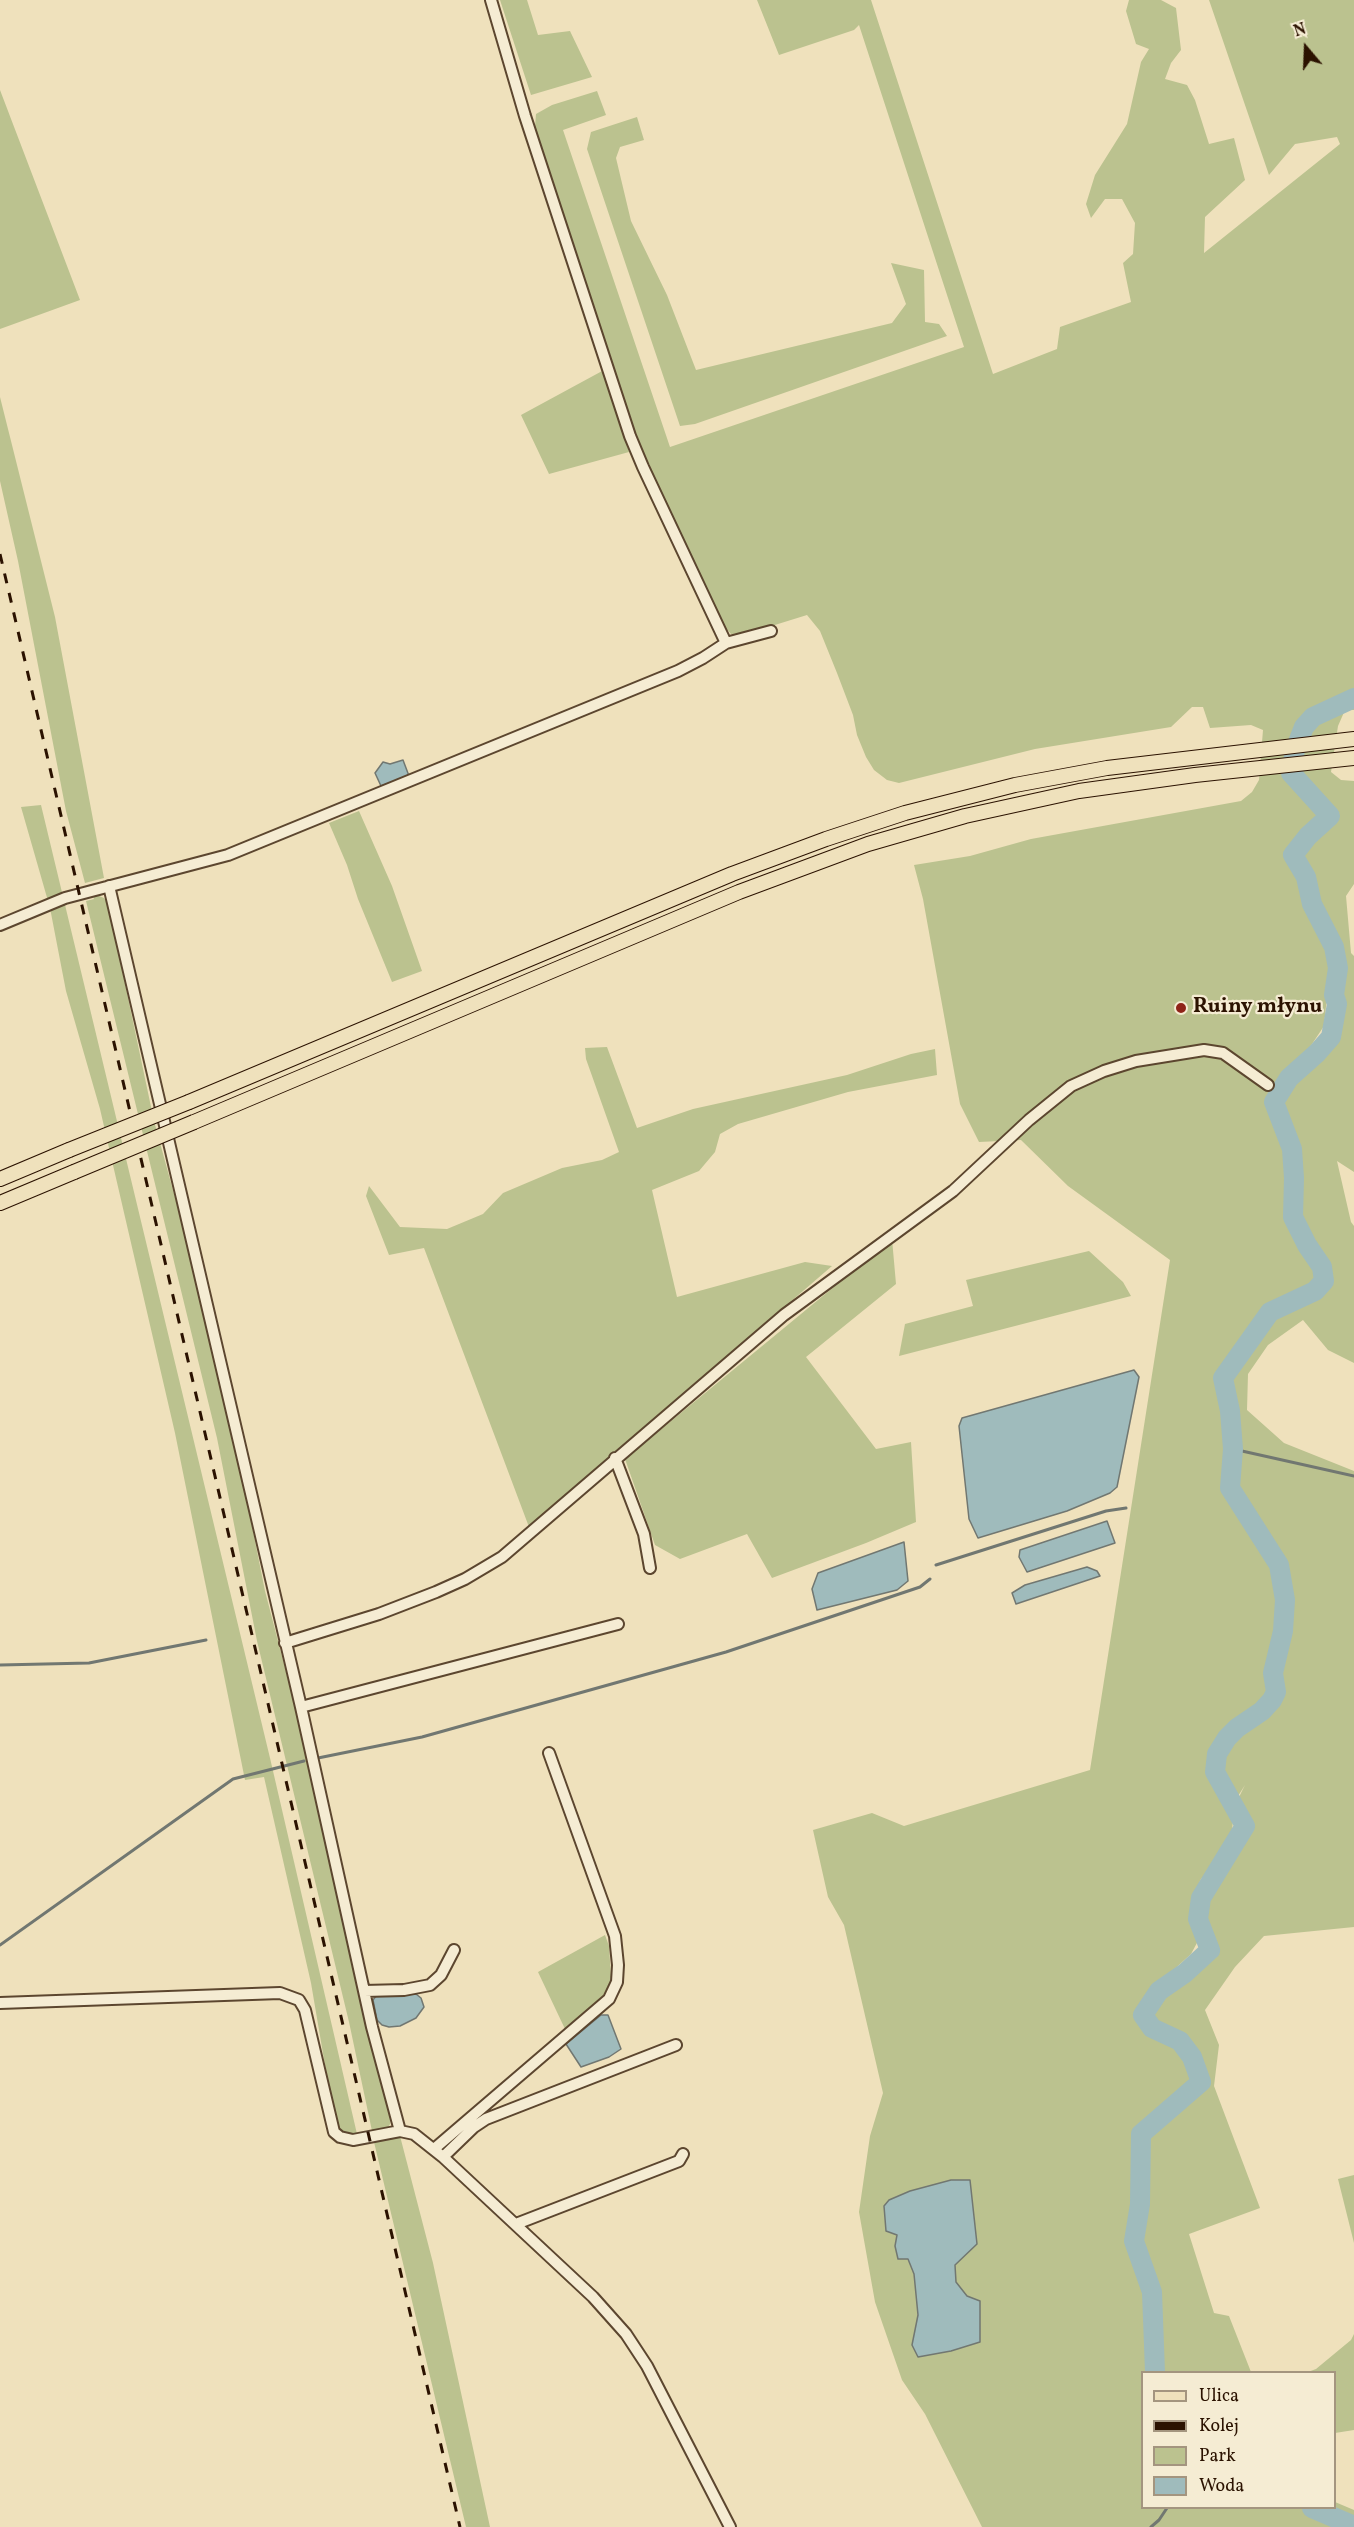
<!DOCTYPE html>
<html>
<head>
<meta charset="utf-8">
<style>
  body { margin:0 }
  #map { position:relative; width:1354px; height:2527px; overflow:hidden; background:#efe1bc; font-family:Vollkorn,serif }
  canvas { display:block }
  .legend { position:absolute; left:1141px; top:2371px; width:195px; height:138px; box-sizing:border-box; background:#f5ecd3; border:2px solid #a4957f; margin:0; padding:8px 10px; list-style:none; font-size:18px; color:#2b1200 }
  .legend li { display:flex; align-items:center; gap:12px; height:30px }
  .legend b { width:30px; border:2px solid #a4957f }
  .north { position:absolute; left:1276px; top:18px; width:60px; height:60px; -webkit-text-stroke:4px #f5ecd3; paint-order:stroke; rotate:341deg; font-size:16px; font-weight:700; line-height:24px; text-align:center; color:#2b1200 }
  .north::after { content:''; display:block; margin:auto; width:21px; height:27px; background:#2b1200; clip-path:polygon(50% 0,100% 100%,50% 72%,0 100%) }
</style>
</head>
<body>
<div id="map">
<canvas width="1354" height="2527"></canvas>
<ul class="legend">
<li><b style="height:8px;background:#efe1bc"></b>Ulica</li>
<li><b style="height:8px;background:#2b1200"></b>Kolej</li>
<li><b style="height:16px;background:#bbc28f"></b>Park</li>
<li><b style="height:16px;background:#9fbbbc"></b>Woda</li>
</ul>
<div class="north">N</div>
</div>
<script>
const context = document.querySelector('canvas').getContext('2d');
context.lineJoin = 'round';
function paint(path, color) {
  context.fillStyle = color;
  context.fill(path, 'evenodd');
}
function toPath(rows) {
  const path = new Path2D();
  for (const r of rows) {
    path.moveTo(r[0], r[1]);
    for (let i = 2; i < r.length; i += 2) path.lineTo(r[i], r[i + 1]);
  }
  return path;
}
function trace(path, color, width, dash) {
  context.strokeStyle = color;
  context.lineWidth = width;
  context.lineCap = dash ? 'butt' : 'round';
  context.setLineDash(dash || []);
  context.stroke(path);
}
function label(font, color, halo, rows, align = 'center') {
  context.font = font + ' Vollkorn,serif';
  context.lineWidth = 4.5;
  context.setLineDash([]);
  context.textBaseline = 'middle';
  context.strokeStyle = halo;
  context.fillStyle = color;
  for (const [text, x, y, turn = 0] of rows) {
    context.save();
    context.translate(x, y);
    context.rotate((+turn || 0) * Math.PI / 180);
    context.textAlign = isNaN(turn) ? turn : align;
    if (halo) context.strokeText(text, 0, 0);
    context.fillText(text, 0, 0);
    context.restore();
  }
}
const green = toPath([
  [500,0,527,0,538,35,570,31,592,77,531,95],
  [757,0,871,0,993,374,1057,349,1060,327,1131,302,1123,263,1133,254,1135,223,1122,199,1105,199,1091,218,1086,204,1095,175,1127,124,1141,62,1149,49,1136,44,1126,11,1129,0,1161,0,1176,8,1181,50,1171,63,1165,79,1187,85,1195,100,1209,144,1234,138,1245,180,1205,217,1204,253,1340,144,1337,137,1295,144,1269,175,1209,0,1354,0,1354,710,1345,710,1338,726,1331,772,1341,780,1354,781,1354,884,1346,896,1351,953,1354,956,1354,1172,1337,1161,1351,1222,1354,1226,1354,1363,1328,1350,1303,1320,1268,1345,1248,1374,1247,1410,1284,1443,1354,1471,1354,1927,1264,1936,1235,1967,1205,2010,1219,2045,1214,2086,1260,2208,1189,2234,1214,2313,1229,2316,1251,2372,1142,2372,1142,2508,1334,2508,1335,2502,1354,2510,1354,2527,982,2527,925,2414,902,2380,875,2302,859,2212,870,2136,883,2093,844,1925,828,1897,813,1830,872,1813,904,1826,1090,1770,1170,1260,1068,1186,1021,1140,979,1142,960,1104,923,899,914,865,970,856,1031,839,1241,801,1252,792,1259,780,1263,730,1251,725,1210,728,1203,707,1192,707,1171,727,1035,749,899,783,887,780,874,770,866,757,857,735,853,715,837,673,820,631,807,615,749,633,731,634,723,625,639,445,535,127,536,114,552,105,597,91,606,115,563,130,670,447,964,347,859,25,854,30,779,55],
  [1323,926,1334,947,1338,968,1334,995,1337,1004,1331,1037,1317,1053,1289,1078,1274,1102,1292,1149,1294,1178,1301,1176,1298,1218,1311,1245,1326,1266,1327,1281,1319,1291,1267,1323,1228,1379,1236,1412,1237,1448,1234,1488,1283,1564,1289,1600,1287,1630,1277,1673,1280,1692,1276,1700,1266,1711,1241,1727,1230,1737,1221,1754,1219,1771,1235,1801,1245,1785,1234,1807,1245,1826,1201,1898,1198,1919,1209,1950,1185,1973,1159,1991,1143,2015,1152,2028,1180,2041,1200,2081,1191,2078,1188,2067,1169,2039,1146,2029,1138,2020,1136,2010,1147,1994,1191,1954,1198,1941,1191,1908,1194,1894,1201,1879,1218,1860,1232,1832,1233,1819,1228,1804,1210,1772,1213,1752,1225,1732,1256,1708,1271,1692,1268,1680,1269,1664,1279,1623,1277,1586,1272,1565,1229,1500,1230,1439,1218,1383,1222,1371,1267,1310,1313,1285,1317,1272,1289,1221,1285,1153,1267,1107,1270,1095,1284,1073,1310,1047,1324,1026,1330,967,1328,949,1318,931],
  [0,90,80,300,0,329],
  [637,117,644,140,620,147,616,158,631,221,667,295,696,370,892,323,906,304,891,263,924,270,925,322,939,324,947,336,695,424,680,426,587,149,591,132],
  [604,370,629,452,549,474,521,415],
  [0,397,55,617,104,878,85,883,66,811,18,561,0,481],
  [41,805,270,1758,357,2134,340,2132,335,2124,311,1983,264,1777,245,1780,175,1433,100,1109,66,991,50,908,21,807],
  [359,811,392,886,422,971,392,982,358,899,347,865,329,823],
  [97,895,104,898,108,903,154,1121,204,1303,238,1456,265,1591,310,1764,341,1916,390,2114,390,2124,388,2128,372,2131,349,2022,257,1641,217,1438,86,901,94,899,93,896],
  [607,1047,637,1128,693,1109,847,1075,911,1054,935,1049,937,1075,848,1092,738,1124,720,1134,715,1152,699,1171,652,1190,677,1297,805,1262,832,1266,529,1527,424,1248,389,1255,366,1196,369,1186,400,1227,447,1229,483,1214,503,1193,562,1168,602,1160,619,1152,586,1059,585,1048],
  [892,1239,896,1284,806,1357,876,1449,911,1442,916,1522,866,1543,772,1578,747,1534,680,1559,655,1545,625,1459],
  [1089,1251,1123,1282,1131,1296,899,1356,905,1324,973,1306,966,1280],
  [605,1935,609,1946,611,1977,609,1986,603,1997,565,2029,538,1972],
  [400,2136,433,2263,490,2527,466,2527,374,2142],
  [1354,2175,1354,2243,1338,2179],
  [1354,2334,1354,2430,1335,2433,1334,2372,1308,2372,1316,2369,1351,2340]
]);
const water = toPath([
  [403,760,409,776,381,786,375,773,383,762,390,764,403,760],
  [1134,1370,1139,1377,1117,1487,1110,1493,1067,1511,978,1538,969,1519,959,1426,962,1418,1134,1370],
  [1107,1521,1115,1543,1027,1572,1019,1557,1020,1550,1107,1521],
  [904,1542,908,1581,897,1590,817,1610,812,1589,818,1573,904,1542],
  [1087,1567,1097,1571,1100,1576,1016,1604,1012,1593,1025,1585,1087,1567],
  [416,1994,421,1998,424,2007,416,2018,400,2026,389,2027,382,2025,377,2020,373,2000,376,1996,416,1994],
  [601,2015,608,2015,621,2049,609,2057,581,2067,566,2044,601,2015],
  [951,2180,970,2180,977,2244,955,2265,956,2282,967,2296,980,2301,980,2342,951,2351,918,2357,912,2345,918,2315,914,2274,908,2259,898,2259,895,2246,897,2235,886,2231,884,2206,889,2200,910,2191,951,2180]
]);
const stream = toPath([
  [1233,1449,1354,1476],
  [936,1565,1106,1511,1126,1508],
  [0,1665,89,1663,206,1640],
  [318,1758,422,1737,726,1652,920,1587,930,1579],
  [0,1945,233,1779,304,1761],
  [1151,2527,1159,2520,1167,2508]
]);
const river = toPath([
  [1155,2372,1152,2292,1134,2241,1140,2204,1141,2134,1201,2082,1192,2057,1180,2041,1152,2028,1143,2015,1159,1991,1185,1973,1210,1950,1198,1919,1201,1898,1245,1826,1215,1772,1217,1754,1227,1738,1237,1728,1262,1711,1272,1700,1276,1692,1273,1673,1283,1631,1285,1600,1279,1565,1230,1488,1233,1449,1230,1411,1223,1378,1270,1312,1315,1291,1324,1281,1322,1267,1307,1245,1293,1217,1294,1178,1292,1149,1274,1102,1289,1078,1317,1053,1331,1037,1337,1004,1334,995,1338,968,1334,947,1312,904,1306,877,1293,855,1308,836,1330,816,1291,773,1295,750,1304,727,1313,717,1354,698],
  [1312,2508,1354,2526]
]);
const minor = toPath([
  [491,0,525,116,630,436,643,467,726,643,771,631],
  [109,886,301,1707,372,2027,400,2131],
  [0,925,65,898,228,855,678,671,703,658,726,643],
  [615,1458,644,1534,650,1568],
  [285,1643,379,1614,436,1592,465,1579,502,1557,784,1315,953,1191,1029,1120,1071,1086,1104,1071,1136,1061,1204,1050,1223,1053,1268,1085],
  [301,1707,618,1624],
  [364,1991,404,1990,430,1985,441,1975,454,1950],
  [0,2003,280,1993,299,2000,305,2010,334,2132,340,2137,353,2140,400,2131,414,2134,443,2157,593,2297,626,2334,647,2366,730,2527],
  [434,2149,609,1999,617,1982,618,1965,615,1936,549,1753],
  [443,2157,474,2127,486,2119,676,2045],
  [516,2224,679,2161,683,2154]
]);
const major = toPath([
  [189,1102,732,874,826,839,905,813,1015,785,1107,768,1354,739],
  [194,1122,739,892,868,844,965,816,1079,791,1195,775,1354,758],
  [0,1179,69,1150],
  [0,1203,74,1172]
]);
const rail = toPath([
  [0,554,460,2527]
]);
const majorBridge = toPath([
  [69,1150,189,1102],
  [74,1172,194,1122]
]);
const markers = [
  [1181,1008,6,"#8f2418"]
];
const poiNames = [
  ["Ruiny młynu",1193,1008]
];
paint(green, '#bbc28f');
paint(water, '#9fbbbc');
trace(water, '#717771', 1.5);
trace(stream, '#717771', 3);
trace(river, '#9fbbbc', 20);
trace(minor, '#5c462f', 14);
trace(major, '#2b1200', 16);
trace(minor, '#f5ecd3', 10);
trace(major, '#efe1bc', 14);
trace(rail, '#2b1200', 3, [10, 10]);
trace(majorBridge, '#2b1200', 16, []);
trace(majorBridge, '#efe1bc', 14);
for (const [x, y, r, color] of markers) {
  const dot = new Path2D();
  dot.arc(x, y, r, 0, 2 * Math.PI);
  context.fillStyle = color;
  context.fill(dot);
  trace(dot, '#f5ecd3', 2);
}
label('bold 21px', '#2b1200', '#f5ecd3', poiNames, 'left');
</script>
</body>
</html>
